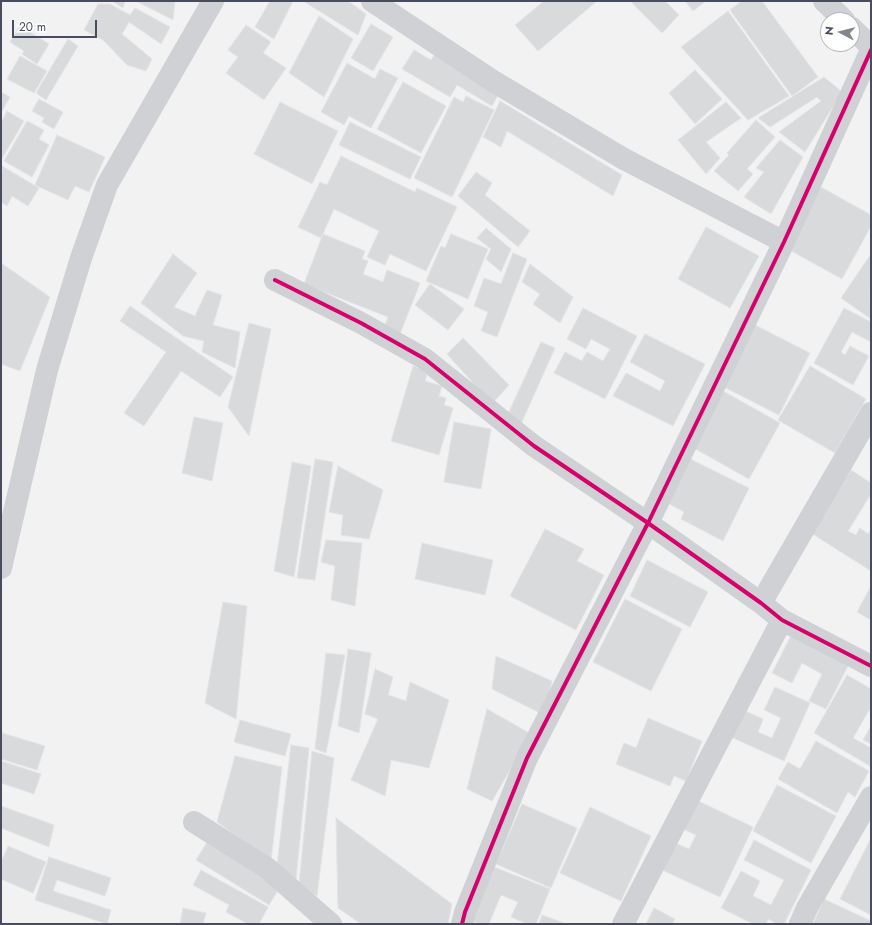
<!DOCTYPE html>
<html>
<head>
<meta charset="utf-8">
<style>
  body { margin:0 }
  #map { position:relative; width:872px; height:925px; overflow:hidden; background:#f2f2f2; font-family:Jost,sans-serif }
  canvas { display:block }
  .frame { position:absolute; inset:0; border:2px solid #494c5d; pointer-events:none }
  .north { position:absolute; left:820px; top:12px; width:40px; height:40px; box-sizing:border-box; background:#fff; border:1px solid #b6b7be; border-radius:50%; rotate:277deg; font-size:11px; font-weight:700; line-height:16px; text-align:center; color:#494c5d }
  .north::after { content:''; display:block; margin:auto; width:14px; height:18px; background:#848691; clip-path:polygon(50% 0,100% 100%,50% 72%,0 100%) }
  .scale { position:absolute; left:12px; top:20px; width:85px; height:18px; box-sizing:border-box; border:2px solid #494c5d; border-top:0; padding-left:5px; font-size:12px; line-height:14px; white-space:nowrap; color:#494c5d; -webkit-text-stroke:3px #fff; paint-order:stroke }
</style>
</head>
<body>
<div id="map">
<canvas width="872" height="925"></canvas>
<div class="frame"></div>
<div class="north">N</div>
<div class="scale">20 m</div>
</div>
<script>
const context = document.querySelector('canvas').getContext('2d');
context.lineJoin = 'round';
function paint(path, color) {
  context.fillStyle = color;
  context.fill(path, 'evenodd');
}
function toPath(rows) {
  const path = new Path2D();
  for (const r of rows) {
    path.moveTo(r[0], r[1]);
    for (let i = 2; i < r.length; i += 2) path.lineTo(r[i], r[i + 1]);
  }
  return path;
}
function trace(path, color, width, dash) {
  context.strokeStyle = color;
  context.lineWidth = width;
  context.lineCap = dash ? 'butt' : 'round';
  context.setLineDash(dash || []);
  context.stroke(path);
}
const building = toPath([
  [112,1,125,1,123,8,112,1],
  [136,1,175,1,173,20,136,1],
  [270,1,293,1,274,39,255,27,270,1],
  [303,1,348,1,366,14,358,35,303,1],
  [544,1,597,1,538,51,515,25,544,1],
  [634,1,665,1,679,15,662,33,632,3,634,1],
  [685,1,706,1,693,11,685,1],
  [742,1,762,1,818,77,792,96,730,10,742,1],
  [98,4,110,4,130,15,135,8,170,27,161,44,129,22,122,34,152,59,146,71,127,65,103,40,84,30,98,4],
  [728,11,789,96,748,120,681,47,728,11],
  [319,16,353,39,324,97,289,73,319,16],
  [371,24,393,37,373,71,351,58,371,24],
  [246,25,271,42,263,53,286,68,264,100,226,73,238,57,228,50,246,25],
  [20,26,49,44,37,64,22,54,24,51,10,42,20,26],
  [68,39,78,46,46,100,36,93,68,39],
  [414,50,431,60,435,54,499,93,492,106,457,85,450,97,402,69,414,50],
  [20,56,47,71,34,93,7,79,20,56],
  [347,63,375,79,380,69,398,78,371,128,349,116,344,125,321,112,347,63],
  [695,70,722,99,695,124,669,93,695,70],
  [824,77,842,92,805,152,779,132,821,101,817,97,770,127,758,118,824,77],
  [403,82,446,106,421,153,377,129,403,82],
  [1,92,10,97,1,113,1,92],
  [466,96,494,110,452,197,414,178,454,97,463,102,466,96],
  [39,99,63,112,54,129,42,122,44,118,32,111,39,99],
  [500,101,622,175,613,196,507,131,501,147,483,137,500,101],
  [280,102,338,131,312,184,254,154,280,102],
  [726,102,741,118,706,142,720,158,706,174,678,140,726,102],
  [7,111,24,121,1,160,1,123,7,111],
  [756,120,775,137,747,169,753,174,738,191,714,171,729,155,727,153,756,120],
  [27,121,44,130,39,139,49,145,32,177,4,161,27,121],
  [350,122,421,157,410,179,339,145,350,122],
  [57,135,105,157,89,192,75,186,68,200,35,185,57,135],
  [780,140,803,157,771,214,744,197,764,172,756,168,780,140],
  [341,156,415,192,417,188,457,207,426,271,390,254,385,265,367,257,379,231,334,209,321,238,298,227,320,182,327,185,341,156],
  [2,166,39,188,28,206,12,196,7,206,1,202,2,166],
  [476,172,492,183,485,195,530,231,518,247,458,196,476,172],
  [819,186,871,215,871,226,842,279,786,248,819,186],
  [706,227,759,256,730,308,678,279,706,227],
  [486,228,511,249,501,272,486,259,491,249,477,238,486,228],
  [323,234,365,251,362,259,368,261,363,274,383,282,387,270,420,283,400,334,384,328,388,317,304,284,323,234],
  [451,234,488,249,468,299,426,281,441,246,445,248,451,234],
  [513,253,527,259,497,337,481,331,488,312,474,306,484,278,501,284,513,253],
  [173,254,197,273,174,307,195,316,207,290,222,295,213,325,240,332,235,368,202,352,204,341,183,336,141,303,173,254],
  [871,254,870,294,871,319,841,298,871,254],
  [1,263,50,297,20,371,1,364,1,263],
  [530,264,573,297,560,323,533,304,540,294,522,282,530,264],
  [430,284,464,309,448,330,415,305,430,284],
  [130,306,233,377,220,397,181,371,144,426,124,413,166,352,120,321,130,306],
  [583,308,637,336,605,399,554,373,565,352,582,361,587,352,603,361,610,349,591,339,586,349,567,339,583,308],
  [844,308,871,322,871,342,852,332,841,352,845,355,850,346,869,356,853,385,814,363,844,308],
  [249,323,271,329,249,436,228,407,249,323],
  [753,324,810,353,779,415,722,386,753,324],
  [645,334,705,364,673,426,613,396,626,373,660,391,665,381,630,362,645,334],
  [463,338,509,385,492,404,447,354,463,338],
  [541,342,555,348,521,424,508,414,541,342],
  [413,366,428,371,425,381,442,386,439,396,446,398,444,405,453,408,439,455,391,441,413,366],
  [810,366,866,399,835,453,778,420,810,366],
  [723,391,780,423,749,479,692,447,723,391],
  [194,417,223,423,212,481,182,473,194,417],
  [454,422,491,429,481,489,444,482,454,422],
  [688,458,749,488,723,541,681,519,684,512,666,502,688,458],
  [315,459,333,462,315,580,297,578,315,459],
  [292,462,311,466,294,577,274,571,292,462],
  [338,466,383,490,369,539,341,535,343,515,329,512,338,466],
  [851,470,871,483,871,494,848,531,856,535,860,528,868,534,871,530,871,571,811,533,851,470],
  [545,529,584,549,577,561,604,575,576,630,510,596,545,529],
  [326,540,362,543,355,606,331,600,335,566,321,562,326,540],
  [422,543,493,560,485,595,415,579,422,543],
  [647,560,708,592,690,627,630,596,647,560],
  [871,586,871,620,857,612,871,586],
  [625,599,682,629,651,691,593,662,625,599],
  [223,602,247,606,236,719,205,703,223,602],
  [794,630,848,666,826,709,809,701,822,674,802,663,792,683,772,673,794,630],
  [348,649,371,653,359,733,338,726,348,649],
  [326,653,345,655,326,753,315,749,326,653],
  [496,656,552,681,544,715,492,689,496,656],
  [375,669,393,677,388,695,406,701,410,682,449,700,429,768,391,760,385,796,351,780,378,719,365,714,375,669],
  [847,675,871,689,871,711,869,710,853,738,871,748,870,766,814,733,847,675],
  [775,687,810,703,784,761,731,737,743,710,763,719,758,732,772,738,781,718,764,710,775,687],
  [487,709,531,734,492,801,467,789,487,709],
  [648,718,702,741,686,781,674,776,670,786,616,764,624,743,636,748,648,718],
  [240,720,291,734,285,756,234,742,240,720],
  [871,726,871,744,863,740,871,726],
  [2,733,45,746,37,770,1,759,1,736,2,733],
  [816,741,869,771,855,797,848,792,837,813,778,779,788,762,800,769,816,741],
  [291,745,309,748,296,880,277,865,291,745],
  [312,751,334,758,317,896,299,884,312,751],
  [235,756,282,767,271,861,217,822,235,756],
  [1,761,41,774,34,794,1,783,1,761],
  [777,785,836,816,811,863,753,831,777,785],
  [696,800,753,827,720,897,660,869,673,842,689,849,696,835,683,829,696,800],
  [522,804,577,828,551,888,496,864,522,804],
  [1,806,54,825,49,847,1,828,1,806],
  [590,807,651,836,621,901,560,873,590,807],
  [336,818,452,904,448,924,361,924,338,908,336,818],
  [754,840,811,870,784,924,777,924,768,919,766,924,753,924,721,908,741,871,760,881,753,896,771,905,784,880,744,860,754,840],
  [870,840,871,841,871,915,840,899,870,840],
  [207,842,280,887,269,905,196,860,207,842],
  [8,846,46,862,33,893,1,879,1,862,8,846],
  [49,857,111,878,105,896,57,880,53,891,111,910,107,924,35,900,49,857],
  [494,867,550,889,536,924,527,924,511,917,518,902,501,895,489,924,480,924,472,921,494,867],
  [201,870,268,907,259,924,248,924,226,912,229,905,193,885,201,870],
  [824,899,871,921,871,924,813,924,824,899],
  [183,908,206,913,203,924,180,924,183,908],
  [654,908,675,919,672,924,646,924,654,908],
  [542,915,564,923,539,924,542,915]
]);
const minor = toPath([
  [372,1,493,81,624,159,784,242],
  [824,1,844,20],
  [852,28,871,47],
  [275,280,361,323,425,359,534,446,648,523,761,603,782,620,871,666],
  [1,568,47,370,81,258,107,185,213,1],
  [761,603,871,413],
  [194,822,267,868,331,924],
  [462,924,465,912,527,758,648,523,784,242,871,50],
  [623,924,782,620],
  [800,924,807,908,871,797]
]);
const cycleway = toPath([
  [275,280,361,323,425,359,534,446,648,523,761,603,782,620,871,666],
  [462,924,465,912,527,758,648,523,784,242,871,50]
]);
paint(building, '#d9dadc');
trace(building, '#e3e3e5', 1);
trace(minor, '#d0d1d5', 22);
trace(cycleway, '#d6006c', 4);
</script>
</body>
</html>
